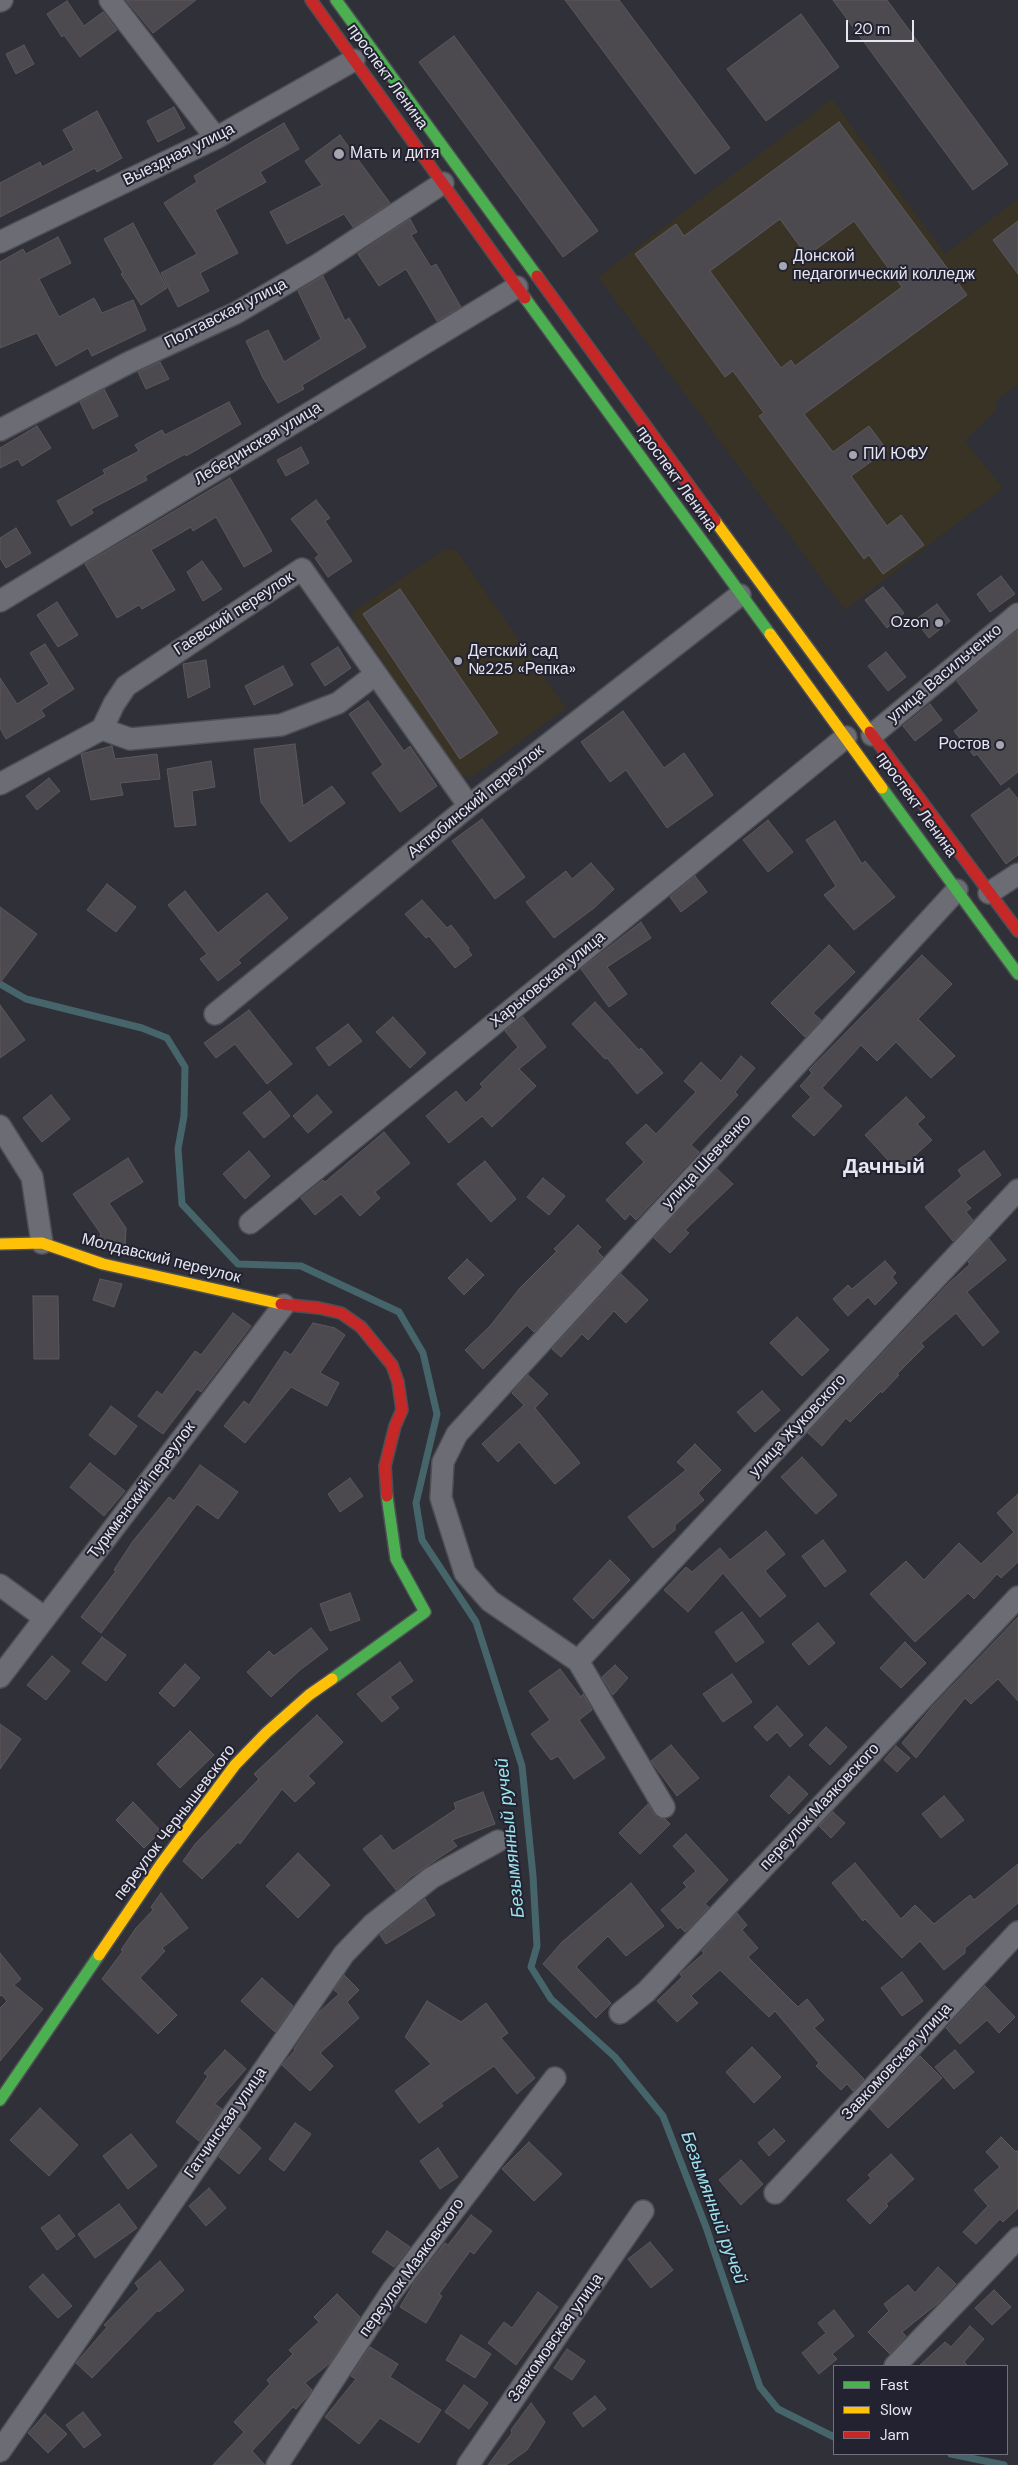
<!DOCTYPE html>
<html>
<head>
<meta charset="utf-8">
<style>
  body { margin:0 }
  #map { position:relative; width:1018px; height:2465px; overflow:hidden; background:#2f3038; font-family:"DM Sans",sans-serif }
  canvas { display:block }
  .legend { position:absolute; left:833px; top:2365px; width:175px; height:90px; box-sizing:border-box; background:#222231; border:1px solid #70707e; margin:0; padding:6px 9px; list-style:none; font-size:15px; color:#e6e6f1 }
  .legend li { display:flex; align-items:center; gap:10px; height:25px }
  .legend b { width:25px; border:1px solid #70707e }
  .scale { position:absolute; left:846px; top:20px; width:68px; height:22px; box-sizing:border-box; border:2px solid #e6e6f1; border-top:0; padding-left:6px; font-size:15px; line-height:18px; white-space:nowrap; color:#e6e6f1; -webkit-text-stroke:4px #222231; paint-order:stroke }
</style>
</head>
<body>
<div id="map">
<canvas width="1018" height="2465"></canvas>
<ul class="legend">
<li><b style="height:6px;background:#4caf50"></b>Fast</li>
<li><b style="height:6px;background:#ffc107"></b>Slow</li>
<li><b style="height:6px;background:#c62828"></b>Jam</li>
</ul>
<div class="scale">20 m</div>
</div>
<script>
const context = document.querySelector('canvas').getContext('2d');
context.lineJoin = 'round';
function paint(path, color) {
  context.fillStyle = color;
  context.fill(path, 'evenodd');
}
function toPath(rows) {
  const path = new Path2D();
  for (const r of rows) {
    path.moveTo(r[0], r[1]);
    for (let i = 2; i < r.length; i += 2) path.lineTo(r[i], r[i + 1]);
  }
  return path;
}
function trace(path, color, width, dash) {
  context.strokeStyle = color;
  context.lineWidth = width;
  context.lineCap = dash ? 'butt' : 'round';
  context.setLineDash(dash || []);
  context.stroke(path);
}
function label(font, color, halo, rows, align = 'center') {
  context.font = font + ' "DM Sans",sans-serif';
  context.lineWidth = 4;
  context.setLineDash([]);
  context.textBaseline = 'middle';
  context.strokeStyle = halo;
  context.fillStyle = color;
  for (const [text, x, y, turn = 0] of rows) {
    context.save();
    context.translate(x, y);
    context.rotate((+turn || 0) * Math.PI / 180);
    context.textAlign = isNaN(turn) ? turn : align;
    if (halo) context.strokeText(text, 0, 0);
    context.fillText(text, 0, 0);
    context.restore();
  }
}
const education = toPath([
  [832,99,945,254,1018,199,1018,384,995,402,997,410,965,441,1003,488,845,610,598,277],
  [450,548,457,551,566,708,471,778,459,774,350,614,443,550]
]);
const stream = toPath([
  [0,984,26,999,142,1028,167,1038,185,1067,184,1116,178,1149,182,1204,238,1264,301,1266,399,1312,423,1353,437,1414,416,1503,422,1540,476,1622,522,1766,533,1876,537,1946,531,1967,551,1999,615,2057,663,2116,706,2227,760,2387,778,2409,834,2437],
  [951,2454,1004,2465]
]);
const building = toPath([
  [126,0,196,0,153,33,126,0],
  [565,0,619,0,730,148,695,174,565,0],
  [833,0,887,0,1008,164,973,190,833,0],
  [67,1,84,26,103,12,117,30,80,57,64,35,62,37,47,14,67,1],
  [801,14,839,67,766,121,727,69,801,14],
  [454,36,598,231,563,257,419,62,454,36],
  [24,45,34,64,16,74,6,54,24,45],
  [174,107,185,128,158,142,147,121,174,107],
  [97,111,122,158,97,172,95,168,0,217,0,183,40,162,42,167,74,150,63,130,97,111],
  [839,122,967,295,804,414,833,452,869,426,887,450,851,476,887,526,901,515,924,545,883,574,869,555,864,559,759,416,764,413,733,371,725,377,635,254,676,224,684,236,839,122],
  [780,219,807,256,854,221,902,287,795,366,791,360,781,368,710,271,780,219],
  [284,123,299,149,260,172,266,182,215,210,238,253,200,273,209,291,178,307,161,273,197,254,164,203,197,182,194,176,284,123],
  [340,135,390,203,353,227,344,214,287,244,270,212,322,185,305,161,340,135],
  [410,219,417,232,411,235,431,267,436,264,461,307,437,321,406,269,379,286,358,254,410,219],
  [1018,221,1018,274,993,240,1018,221],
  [133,223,167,288,141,305,121,274,123,273,104,239,133,223],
  [58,237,71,263,39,279,59,317,94,298,102,313,133,300,146,330,92,356,88,348,56,366,37,333,0,348,0,262,23,249,26,254,58,237],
  [323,276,345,321,349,318,366,347,302,385,304,389,278,403,263,378,246,341,268,330,284,362,321,339,298,291,323,276],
  [160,362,169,379,146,389,138,372,160,362],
  [104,389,118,416,93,429,80,402,104,389],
  [229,402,241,424,186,456,185,454,145,476,147,480,91,509,93,513,71,526,57,501,105,474,103,470,139,451,135,445,162,430,165,435,229,402],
  [37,426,51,448,22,466,18,459,0,468,0,448,37,426],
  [301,447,309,463,286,476,277,460,301,447],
  [230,478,272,551,244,567,216,517,193,531,191,527,151,550,175,590,142,609,139,605,117,618,85,564,230,478],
  [316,500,330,518,325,521,352,561,328,577,315,558,319,555,291,519,316,500],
  [16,528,31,553,6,568,0,558,0,538,16,528],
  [202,561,222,589,203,601,187,572,202,561],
  [1001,576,1015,594,990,612,977,594,1001,576],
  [883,587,904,613,887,628,865,600,883,587],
  [400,589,498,733,460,759,363,614,400,589],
  [57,602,78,635,58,647,37,615,57,602],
  [937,604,950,621,929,638,915,620,937,604],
  [1018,630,1018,772,1001,785,977,754,974,756,954,731,979,711,957,681,1018,630],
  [45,644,74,689,41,710,45,716,6,739,0,728,0,678,17,704,49,684,30,653,45,644],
  [338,647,351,668,325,686,311,664,338,647],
  [886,652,906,677,888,691,868,666,886,652],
  [206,660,210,687,188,698,183,664,206,660],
  [283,666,293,685,254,705,245,686,283,666],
  [368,701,404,751,410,746,437,786,400,812,372,773,383,765,349,714,368,701],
  [930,704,942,720,915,741,903,726,930,704],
  [623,711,664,768,684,753,713,795,667,828,626,770,610,782,581,742,623,711],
  [295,744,303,806,332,786,345,803,290,842,261,802,254,749,295,744],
  [112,746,115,759,157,754,160,779,120,783,123,795,91,800,81,754,112,746],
  [211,761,215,787,192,791,196,825,175,827,167,769,211,761],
  [49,778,60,791,37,810,26,796,49,778],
  [1009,788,1018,799,1018,855,1006,864,971,815,1009,788],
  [482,819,525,877,495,899,452,841,482,819],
  [768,820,793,852,768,872,743,840,768,820],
  [835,821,862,864,865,861,895,897,854,930,824,895,836,886,806,840,835,821],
  [591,863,614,889,594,908,554,938,526,902,566,871,572,879,591,863],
  [695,876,707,892,681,912,670,897,695,876],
  [107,884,136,907,116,932,87,910,107,884],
  [185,891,218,933,267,893,288,918,238,960,241,963,218,981,200,959,207,954,168,905,185,891],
  [422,900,447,928,451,925,469,948,468,950,472,955,455,968,429,936,426,938,405,914,422,900],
  [0,907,37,934,0,983,0,907],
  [641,922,651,938,607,967,627,994,609,1007,581,969,641,922],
  [829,945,855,972,813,1013,821,1020,805,1037,771,1003,829,945],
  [922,955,952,984,918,1019,955,1056,931,1078,896,1042,877,1061,861,1045,822,1088,842,1106,814,1136,792,1116,811,1097,800,1086,812,1073,809,1070,922,955],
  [595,1002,639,1050,641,1048,663,1073,637,1094,607,1058,605,1059,572,1024,595,1002],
  [0,1005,25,1040,0,1058,0,1005],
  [249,1010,292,1064,267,1084,235,1044,216,1058,204,1043,249,1010],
  [393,1017,426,1053,410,1068,376,1032,393,1017],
  [523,1017,546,1047,519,1069,536,1086,492,1127,482,1116,449,1143,426,1116,456,1091,466,1103,483,1087,480,1084,518,1047,505,1031,523,1017],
  [348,1024,362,1041,329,1066,316,1048,348,1024],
  [741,1056,755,1068,735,1092,738,1095,691,1145,699,1152,636,1220,630,1214,625,1220,606,1200,644,1162,626,1143,646,1124,656,1134,696,1092,684,1081,701,1062,721,1081,741,1056],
  [270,1091,290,1116,264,1138,243,1113,270,1091],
  [51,1095,70,1119,42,1142,23,1118,51,1095],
  [317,1095,332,1112,308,1133,293,1116,317,1095],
  [906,1097,925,1117,917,1124,932,1140,898,1171,865,1135,906,1097],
  [384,1132,410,1163,375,1192,380,1198,360,1216,341,1194,315,1215,301,1198,323,1180,325,1182,384,1132],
  [249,1151,270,1176,245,1199,223,1174,249,1151],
  [984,1151,1001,1175,965,1202,971,1208,966,1212,973,1220,953,1241,925,1207,962,1176,958,1170,984,1151],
  [128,1158,143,1182,109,1203,126,1228,125,1248,99,1240,101,1234,73,1194,128,1158],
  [485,1161,516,1199,491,1222,457,1184,485,1161],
  [717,1169,733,1184,685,1230,689,1233,670,1253,654,1238,717,1169],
  [543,1178,565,1196,549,1215,527,1197,543,1178],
  [578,1225,601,1247,597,1251,603,1257,534,1332,527,1325,483,1369,465,1350,490,1326,520,1288,557,1251,554,1249,578,1225],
  [989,1239,1006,1260,967,1292,999,1332,983,1346,956,1313,921,1343,924,1347,897,1374,899,1375,882,1393,881,1391,850,1422,846,1418,822,1446,808,1433,949,1283,970,1264,968,1262,989,1239],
  [467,1259,484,1275,464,1295,448,1278,467,1259],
  [885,1261,896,1273,892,1277,897,1283,875,1305,868,1297,848,1316,833,1299,848,1285,852,1289,885,1261],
  [621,1274,648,1300,626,1323,614,1311,588,1340,582,1334,561,1357,552,1349,621,1274],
  [100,1279,122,1284,114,1307,93,1300,100,1279],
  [33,1296,58,1296,59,1359,34,1359,33,1296],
  [233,1313,251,1326,201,1392,197,1389,163,1434,138,1416,157,1391,162,1395,195,1351,201,1355,233,1313],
  [797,1317,829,1350,802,1376,770,1343,797,1317],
  [313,1323,335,1328,345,1335,320,1373,339,1383,327,1406,291,1387,245,1443,224,1426,244,1401,249,1405,285,1351,291,1355,313,1323],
  [528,1375,548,1394,535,1408,580,1463,555,1484,519,1442,498,1462,482,1444,524,1405,512,1393,528,1375],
  [762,1391,780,1410,755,1432,737,1412,762,1391],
  [111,1406,137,1426,115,1455,89,1435,111,1406],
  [695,1444,721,1470,698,1493,704,1500,675,1525,675,1530,653,1548,628,1517,686,1470,677,1462,695,1444],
  [802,1457,837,1495,816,1514,781,1477,802,1457],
  [90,1463,125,1491,104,1516,70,1487,90,1463],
  [200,1465,238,1492,218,1519,197,1504,101,1633,81,1617,116,1571,114,1570,133,1541,169,1497,174,1501,200,1465],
  [350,1478,363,1496,340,1512,328,1494,350,1478],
  [1018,1494,1018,1562,1001,1578,997,1574,974,1599,968,1593,915,1642,870,1594,906,1561,924,1580,959,1543,981,1564,1014,1532,997,1513,1018,1494],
  [766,1531,785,1554,765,1571,786,1596,760,1617,723,1573,688,1612,664,1590,686,1567,692,1572,720,1548,730,1560,766,1531],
  [823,1540,846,1571,825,1587,802,1556,823,1540],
  [610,1560,630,1580,593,1619,573,1599,610,1560],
  [350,1593,360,1620,330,1631,320,1604,350,1593],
  [742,1612,764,1642,736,1662,715,1632,742,1612],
  [1018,1617,1018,1701,998,1679,971,1704,965,1698,916,1758,902,1743,933,1706,1018,1617],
  [818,1623,835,1643,809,1665,792,1644,818,1623],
  [311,1628,328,1649,300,1670,271,1697,247,1672,269,1651,274,1656,311,1628],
  [102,1637,126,1655,106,1681,82,1663,102,1637],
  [905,1642,926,1663,901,1688,880,1668,905,1642],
  [52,1656,70,1671,46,1700,27,1685,52,1656],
  [400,1662,413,1681,390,1697,399,1708,382,1722,357,1694,400,1662],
  [185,1664,200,1678,174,1707,159,1693,185,1664],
  [615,1665,628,1678,613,1695,602,1677,615,1665],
  [560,1669,581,1697,583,1694,592,1710,579,1720,605,1758,574,1779,558,1756,551,1760,531,1734,550,1720,529,1691,560,1669],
  [732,1674,752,1702,723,1722,703,1694,732,1674],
  [777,1706,803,1735,790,1747,777,1732,767,1741,754,1727,777,1706],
  [317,1715,343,1742,308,1776,315,1783,295,1802,282,1789,240,1844,238,1842,202,1879,183,1861,196,1843,259,1779,254,1774,317,1715],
  [0,1724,21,1739,0,1769,0,1724],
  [826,1727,847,1747,830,1765,809,1745,826,1727],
  [190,1731,214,1755,180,1788,157,1764,190,1731],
  [671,1745,699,1778,677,1796,651,1761,671,1745],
  [896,1746,910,1758,897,1772,884,1760,896,1746],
  [789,1776,808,1794,789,1814,770,1796,789,1776],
  [483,1792,495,1824,452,1840,457,1846,412,1876,396,1890,363,1849,381,1835,393,1851,456,1809,454,1803,483,1792],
  [944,1796,964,1820,941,1838,922,1814,944,1796],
  [133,1802,161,1831,144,1848,116,1820,133,1802],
  [648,1804,657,1818,665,1819,670,1824,640,1854,619,1833,648,1804],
  [833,1812,845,1823,831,1838,819,1826,833,1812],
  [686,1834,728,1880,705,1904,709,1907,685,1932,680,1927,678,1929,661,1910,687,1887,683,1883,696,1871,673,1846,686,1834],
  [298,1853,330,1885,298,1918,266,1886,298,1853],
  [855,1863,901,1919,915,1905,934,1924,970,1895,974,1900,1018,1864,1018,1903,965,1948,965,1953,944,1970,920,1941,902,1958,865,1919,863,1921,832,1883,855,1863],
  [631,1883,664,1926,626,1956,608,1936,576,1967,611,2003,596,2018,543,1964,562,1942,631,1883],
  [161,1893,188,1928,162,1948,165,1951,140,1978,177,2015,158,2034,102,1979,123,1951,121,1950,136,1928,153,1910,151,1907,161,1893],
  [425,1899,435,1915,386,1944,380,1935,425,1899],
  [737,1913,747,1925,742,1930,758,1948,748,1957,798,2007,807,1999,824,2020,814,2028,864,2079,853,2091,847,2084,841,2090,816,2066,819,2063,775,2011,769,2017,720,1970,691,1996,698,2003,677,2022,657,2001,682,1977,680,1974,704,1953,702,1951,737,1913],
  [0,1953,21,1979,14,1985,43,2009,0,2061,0,2008,7,2001,2,1995,0,1996,0,1953],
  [902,1972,923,2001,902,2016,881,1988,902,1972],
  [344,1975,359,1990,347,2002,359,2018,320,2053,333,2066,310,2091,282,2065,295,2050,294,2049,319,2012,339,1994,334,1990,344,1975],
  [262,1978,293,2006,275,2032,241,2001,262,1978],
  [985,1986,1015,2017,999,2033,987,2020,960,2044,946,2028,985,1986],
  [427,2001,461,2022,486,2003,508,2033,501,2038,535,2078,517,2094,494,2066,441,2103,443,2106,419,2123,395,2091,431,2064,405,2037,427,2001],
  [752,2047,781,2077,754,2103,726,2072,752,2047],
  [225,2050,246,2069,215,2104,222,2109,199,2141,176,2122,208,2076,204,2073,225,2050],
  [955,2050,974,2072,954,2089,935,2067,955,2050],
  [920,2056,942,2078,888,2128,870,2109,920,2056],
  [40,2108,78,2145,49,2176,10,2140,40,2108],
  [295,2123,311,2134,284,2171,269,2159,295,2123],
  [239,2128,261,2148,239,2174,219,2157,239,2128],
  [774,2129,785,2141,769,2156,758,2143,774,2129],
  [131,2134,157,2166,128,2189,103,2156,131,2134],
  [1001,2137,1016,2152,1018,2150,1018,2208,1003,2222,1000,2219,976,2244,963,2232,988,2206,974,2190,1000,2167,986,2152,1001,2137],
  [529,2142,562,2174,534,2201,502,2169,529,2142],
  [438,2148,458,2177,440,2189,420,2161,438,2148],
  [891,2154,914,2179,886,2204,888,2206,870,2224,847,2200,871,2178,868,2175,891,2154],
  [741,2160,763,2184,741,2205,719,2180,741,2160],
  [209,2188,226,2208,206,2226,189,2206,209,2188],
  [119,2204,137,2228,95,2258,78,2234,119,2204],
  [59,2215,75,2236,57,2250,41,2228,59,2215],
  [471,2215,492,2231,474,2254,470,2251,439,2294,442,2296,426,2323,400,2307,414,2283,445,2243,448,2245,471,2215],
  [387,2231,410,2247,394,2267,372,2252,387,2231],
  [650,2242,673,2270,651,2288,628,2259,650,2242],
  [160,2261,184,2290,159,2312,158,2310,92,2378,76,2363,107,2327,104,2325,139,2289,135,2283,160,2261],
  [938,2267,956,2284,937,2304,902,2332,906,2336,890,2354,868,2332,889,2311,884,2304,908,2285,915,2293,938,2267],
  [43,2274,72,2306,58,2318,29,2287,43,2274],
  [994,2290,1011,2307,992,2325,975,2308,994,2290],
  [538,2292,558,2307,516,2365,488,2343,504,2322,512,2328,538,2292],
  [337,2294,360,2317,330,2363,305,2383,312,2390,306,2398,296,2409,293,2407,252,2451,265,2465,213,2465,244,2432,234,2422,270,2384,267,2380,293,2354,289,2350,319,2322,314,2317,337,2294],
  [834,2310,854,2336,832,2354,837,2359,819,2374,802,2353,826,2333,818,2323,834,2310],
  [970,2326,984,2339,964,2362,968,2366,919,2366,945,2342,951,2347,970,2326],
  [461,2335,491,2354,475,2378,446,2360,461,2335],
  [370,2347,398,2364,390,2377,441,2410,419,2443,380,2418,359,2444,325,2417,356,2379,351,2376,370,2347],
  [567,2349,585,2361,572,2380,554,2368,567,2349],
  [464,2385,488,2403,469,2429,445,2412,464,2385],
  [595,2396,606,2409,583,2427,573,2413,595,2396],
  [531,2403,545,2422,527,2450,506,2465,488,2465,512,2433,511,2430,531,2403],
  [83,2412,101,2435,84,2448,66,2425,83,2412],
  [45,2414,67,2434,48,2453,28,2433,45,2414]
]);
const street = toPath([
  [110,0,216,138],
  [0,1,2,0],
  [0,242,216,138,354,60],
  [0,430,128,363,236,313,319,264,443,183],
  [0,601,517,287],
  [102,729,130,739,281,725,338,703,376,674],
  [872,735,1018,614],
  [0,784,102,729,114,704,126,686,302,569,469,806],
  [989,893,1018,874],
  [215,1014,469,806,740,595],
  [0,1126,32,1177,42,1243],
  [250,1223,846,737],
  [0,1585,45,1618],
  [578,1661,1018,1190],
  [0,1677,284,1305],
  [664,1807,578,1661,490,1601,465,1573,441,1498,443,1462,457,1434,957,890],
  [620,2013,646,1992,1018,1597],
  [775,2193,1018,1932],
  [895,2366,1018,2238],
  [0,2451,344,1954,372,1925,431,1878,498,1841],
  [277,2465,392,2291,555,2078],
  [468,2465,643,2211]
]);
const fast = toPath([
  [336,0,537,276],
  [525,298,770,634],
  [882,788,1018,974],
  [332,1679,425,1612,396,1559,387,1496],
  [0,2100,99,1955]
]);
const slow = toPath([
  [715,521,870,732],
  [770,634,882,788],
  [0,1244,42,1243,103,1264,281,1304],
  [99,1955,161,1864,235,1765,266,1733,309,1695,332,1679]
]);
const jam = toPath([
  [311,0,525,298],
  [537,276,715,521],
  [870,732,1018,931],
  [281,1304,319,1308,341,1313,361,1327,392,1365,398,1382,402,1410,395,1426,385,1466,387,1496]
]);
const markers = [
  [339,154,6,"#a6a6b0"],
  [783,266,5,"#a6a6b0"],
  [853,455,5,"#a6a6b0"],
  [939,623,5,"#a6a6b0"],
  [458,661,5,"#a6a6b0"],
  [1000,745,5,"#a6a6b0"]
];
const streetNames = [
  ["проспект Ленина",387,77,54],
  ["Выездная улица",179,155,-26],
  ["Полтавская улица",226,314,-27],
  ["Лебединская улица",258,444,-31],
  ["проспект Ленина",676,479,54],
  ["Гаевский переулок",234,614,-33],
  ["улица Васильченко",945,674,-40],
  ["Актюбинский переулок",476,802,-39],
  ["проспект Ленина",916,805,54],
  ["Харьковская улица",548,980,-39],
  ["улица Шевченко",707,1162,-47],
  ["Молдавский переулок",161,1259,14],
  ["улица Жуковского",798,1426,-47],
  ["Туркменский переулок",142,1491,-53],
  ["переулок Маяковского",820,1807,-47],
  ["переулок Чернышевского",175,1823,-53],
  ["Завкомовская улица",897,2062,-47],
  ["Гатчинская улица",226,2123,-55],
  ["переулок Маяковского",412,2268,-54],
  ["Завкомовская улица",556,2338,-55]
];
const poiNames = [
  ["Мать и дитя",350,154],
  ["Донской",793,257],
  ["педагогический колледж",793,275],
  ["ПИ ЮФУ",863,455],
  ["Ozon",929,623,"right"],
  ["Детский сад",468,652],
  ["№225 «Репка»",468,670],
  ["Ростов",990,745,"right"]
];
const waterNames = [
  ["Безымянный ручей",511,1838,-96],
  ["Безымянный ручей",713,2208,70]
];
const districtNames = [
  ["Дачный",884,1167]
];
paint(education, '#393326');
trace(stream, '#46656a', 7);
paint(building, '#4c494f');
trace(building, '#5c585e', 1);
trace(street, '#4e4e55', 24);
trace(fast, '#4e4e55', 14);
trace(slow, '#4e4e55', 14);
trace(jam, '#4e4e55', 14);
trace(street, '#6c6d74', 21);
trace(fast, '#4caf50', 11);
trace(slow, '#ffc107', 11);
trace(jam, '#c62828', 11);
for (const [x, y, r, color] of markers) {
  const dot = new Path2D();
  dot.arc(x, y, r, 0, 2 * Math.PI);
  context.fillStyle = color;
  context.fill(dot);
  trace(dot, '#222231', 2);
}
label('16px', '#e6e6f1', '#222231', streetNames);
label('16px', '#e6e6f1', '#222231', poiNames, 'left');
label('italic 18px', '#9de3ec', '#222231', waterNames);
label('bold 21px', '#e6e6f1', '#222231', districtNames);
</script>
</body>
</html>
